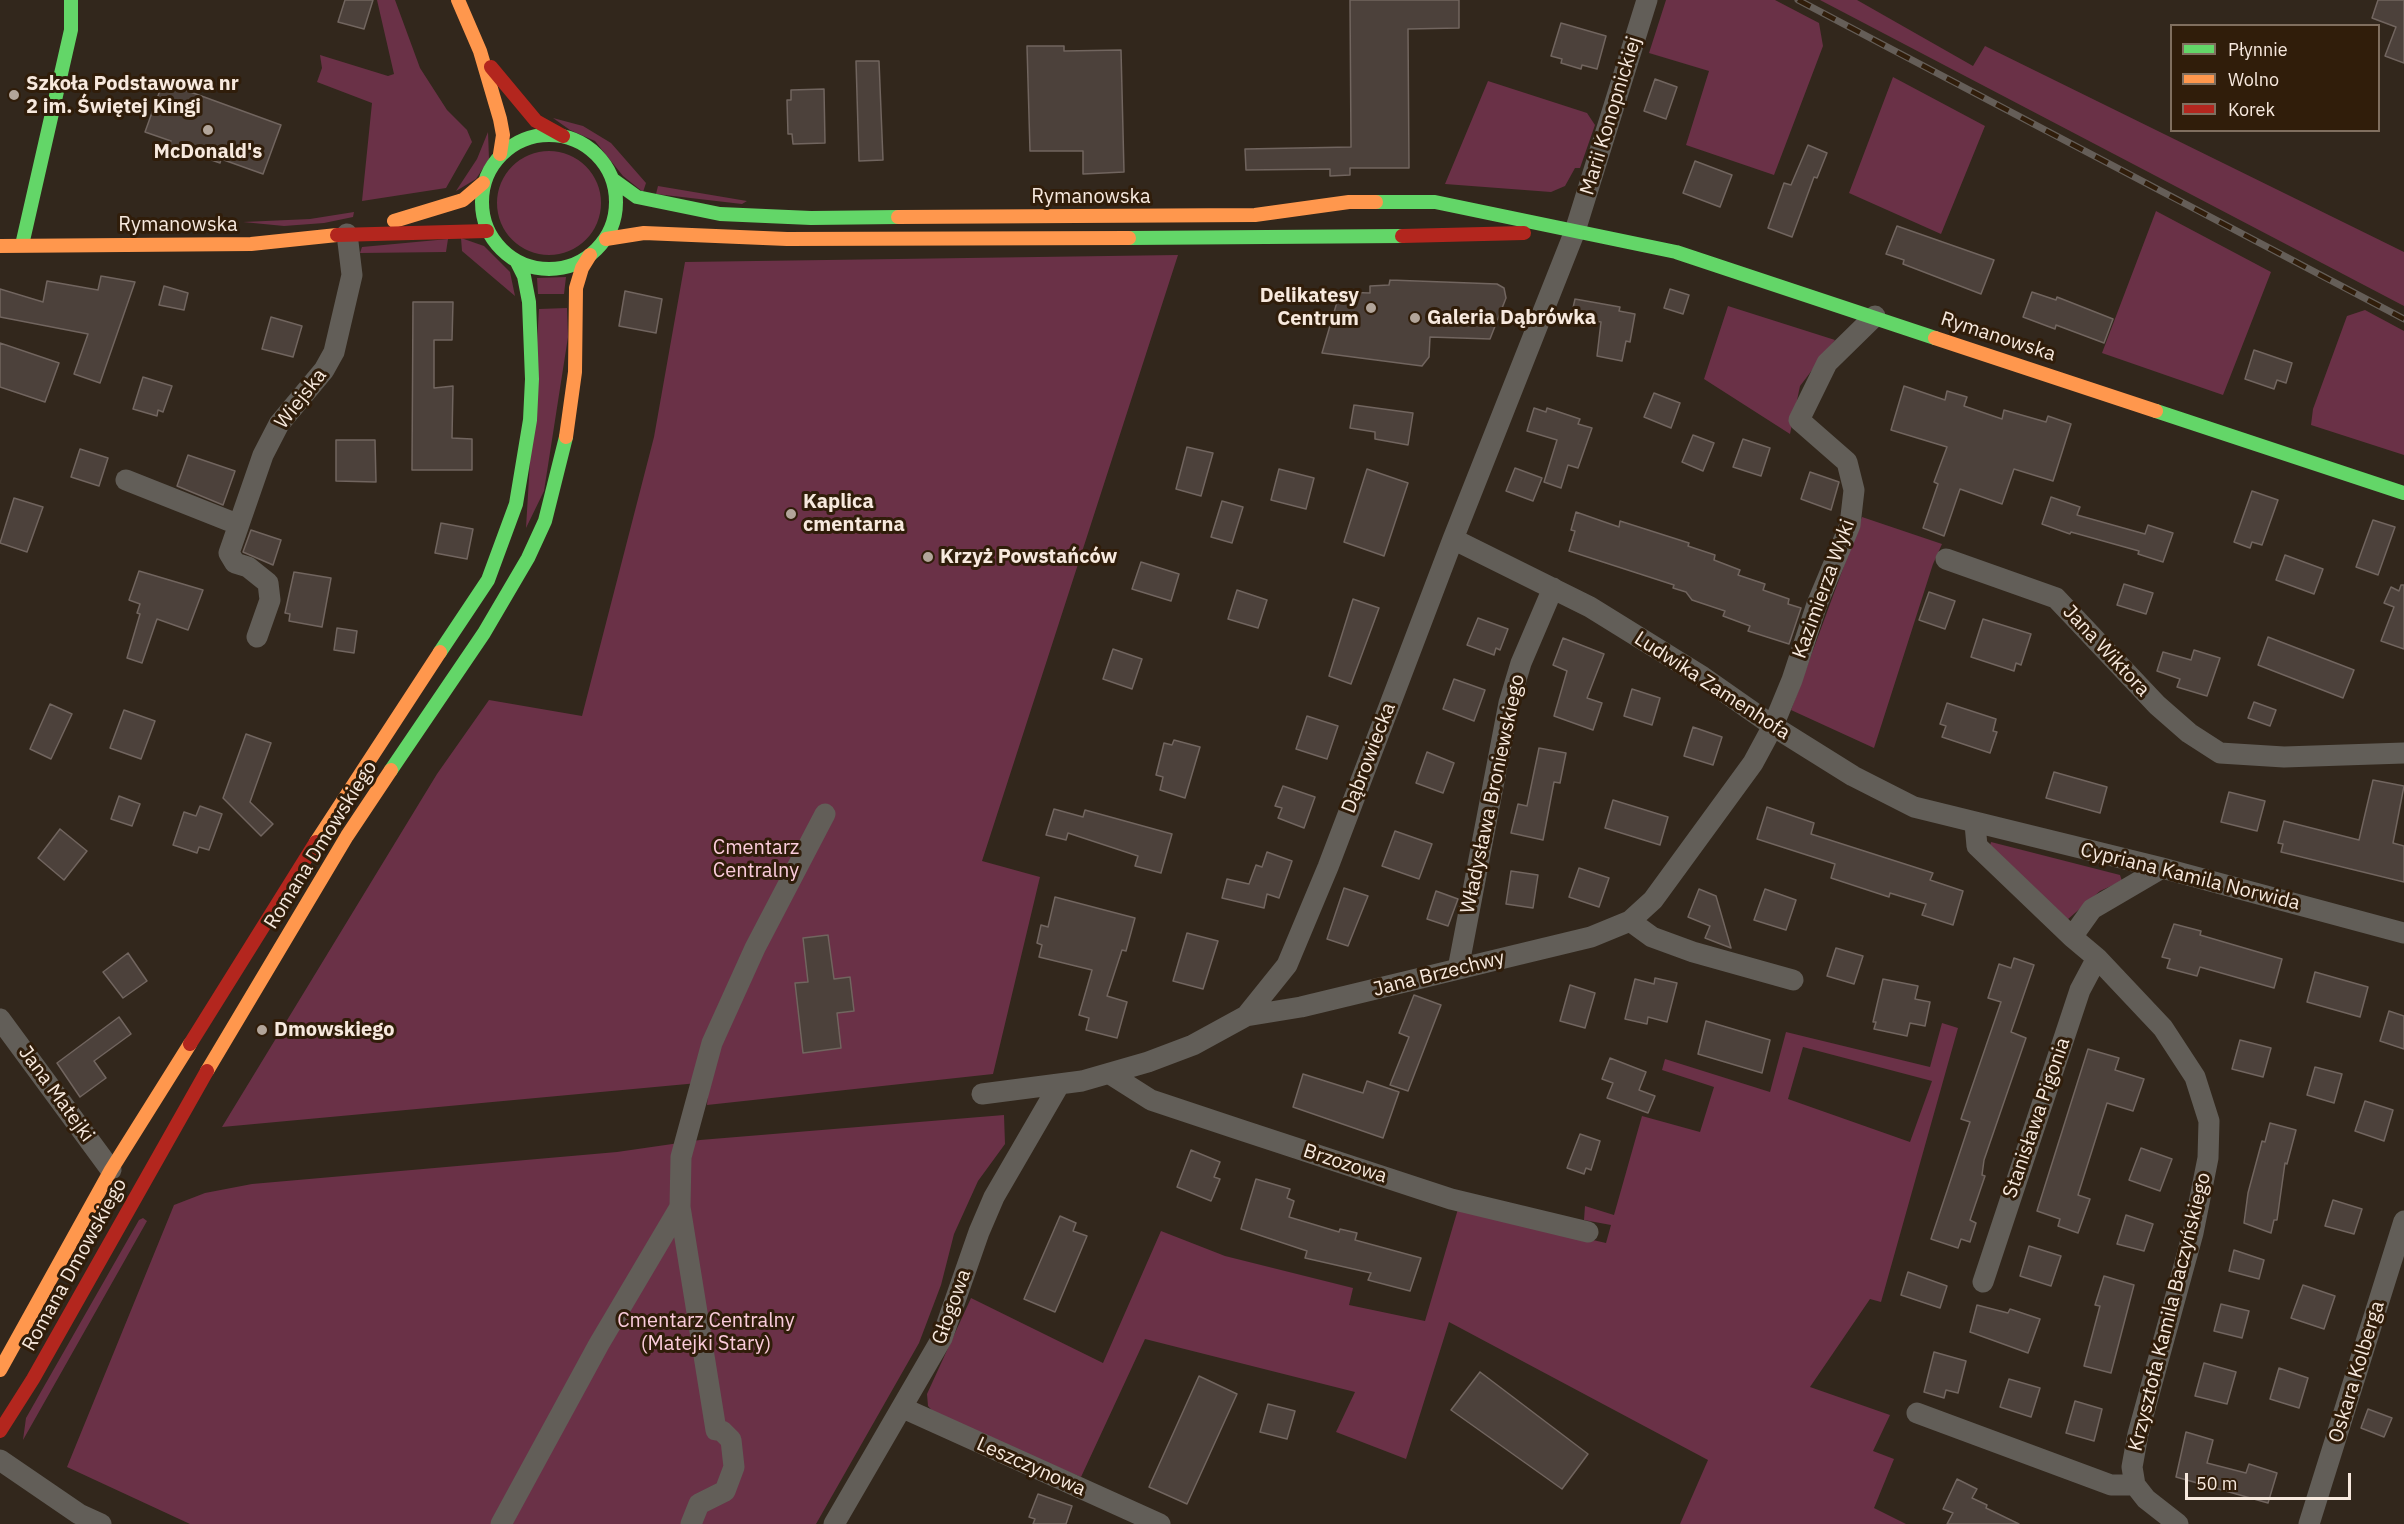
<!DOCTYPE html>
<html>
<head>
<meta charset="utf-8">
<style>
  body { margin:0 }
  #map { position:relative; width:2404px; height:1524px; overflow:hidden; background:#32271c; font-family:"IBM Plex Sans",sans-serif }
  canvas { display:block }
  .legend { position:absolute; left:2170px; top:24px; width:210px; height:108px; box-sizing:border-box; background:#301d0a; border:2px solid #806f5f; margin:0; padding:8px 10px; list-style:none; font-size:18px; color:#f7e9de }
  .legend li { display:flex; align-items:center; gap:12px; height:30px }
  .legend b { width:30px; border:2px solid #806f5f }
  .scale { position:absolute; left:2185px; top:1473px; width:166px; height:27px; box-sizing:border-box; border:3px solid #f7e9de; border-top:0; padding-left:8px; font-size:18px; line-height:21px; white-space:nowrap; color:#f7e9de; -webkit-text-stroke:4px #301d0a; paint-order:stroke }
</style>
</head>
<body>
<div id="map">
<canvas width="2404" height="1524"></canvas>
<ul class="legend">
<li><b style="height:8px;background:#63d668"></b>Płynnie</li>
<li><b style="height:8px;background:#ff974d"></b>Wolno</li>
<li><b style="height:8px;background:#b3261e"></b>Korek</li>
</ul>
<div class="scale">50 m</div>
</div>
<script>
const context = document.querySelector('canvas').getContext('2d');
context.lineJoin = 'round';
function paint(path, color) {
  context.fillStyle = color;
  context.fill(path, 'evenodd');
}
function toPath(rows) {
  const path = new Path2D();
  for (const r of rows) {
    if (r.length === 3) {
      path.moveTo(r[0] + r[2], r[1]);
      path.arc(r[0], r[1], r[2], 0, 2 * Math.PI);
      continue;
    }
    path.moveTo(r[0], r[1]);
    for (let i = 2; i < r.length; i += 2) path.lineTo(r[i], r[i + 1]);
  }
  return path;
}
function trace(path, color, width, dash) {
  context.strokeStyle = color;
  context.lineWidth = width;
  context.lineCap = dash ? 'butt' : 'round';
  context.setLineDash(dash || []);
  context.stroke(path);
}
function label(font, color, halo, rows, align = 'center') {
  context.font = font + ' "IBM Plex Sans",sans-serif';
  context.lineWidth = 6;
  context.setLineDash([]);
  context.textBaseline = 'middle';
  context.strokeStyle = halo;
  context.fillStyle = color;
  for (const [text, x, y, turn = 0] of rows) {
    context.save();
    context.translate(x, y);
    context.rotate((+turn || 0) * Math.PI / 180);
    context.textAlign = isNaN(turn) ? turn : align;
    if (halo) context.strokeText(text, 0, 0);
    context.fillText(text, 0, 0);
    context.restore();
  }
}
const green = toPath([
  [377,0,395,0,420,68,447,110,467,130,472,142,446,188,362,201,372,103,317,82,322,68,320,55,388,76,394,74],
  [1666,0,1775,0,1819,23,1823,46,1774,175,1686,145,1709,71,1649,53],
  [1820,0,1857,0,1973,66,1985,46,2404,252,2404,306],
  [1893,77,1985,126,1941,234,1849,193],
  [1488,81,1587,113,1595,125,1580,168,1575,168,1565,186,1551,192,1445,184],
  [553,118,583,126,611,143,646,183,643,192,623,176,595,141,570,130],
  [488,132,489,159,476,179,456,191,477,159],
  [549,203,52],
  [658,186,747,201,742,204,656,194],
  [2156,211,2271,272,2223,395,2102,353],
  [354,212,353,217,324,223,284,226,243,222,310,219],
  [461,238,484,246,510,272,515,296,462,251],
  [448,239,446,252,360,253,362,247],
  [1178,255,982,861,1040,877,993,1074,707,1105,709,1082,222,1127,437,774,489,700,582,716,654,437,685,262],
  [566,277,564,294,538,294,537,278],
  [1728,306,1835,340,1800,386,1790,434,1704,379],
  [567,308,568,337,544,491,526,528,539,309],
  [2365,310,2404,331,2404,455,2311,425,2313,409,2347,316],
  [1862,517,1942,544,1933,564,1874,748,1791,710],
  [1991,842,2120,875,2122,881,2100,891,2067,920,1990,846],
  [1942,1023,1958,1028,1881,1302,1870,1299,1810,1387,1890,1415,1873,1451,1894,1459,1874,1508,1906,1524,1680,1524,1708,1460,1449,1322,1406,1459,1336,1432,1355,1392,1145,1339,1081,1477,938,1417,928,1406,927,1394,971,1298,1103,1363,1161,1231,1225,1256,1353,1288,1349,1305,1425,1321,1458,1209,1606,1243,1611,1225,1584,1220,1585,1206,1614,1215,1642,1116,1700,1132,1714,1087,1662,1070,1665,1059,1770,1092,1786,1032,1930,1067],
  [1803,1047,1932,1081,1910,1142,1788,1099],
  [1004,1115,1005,1144,978,1181,954,1234,941,1285,919,1343,816,1524,190,1524,67,1467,174,1205,205,1193,252,1184,617,1152,700,1140],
  [143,1218,147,1221,23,1440,26,1418,139,1220]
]);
const building = toPath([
  [345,0,373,0,364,29,338,22,345,0],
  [1350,0,1459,0,1459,28,1408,29,1409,168,1350,168,1350,175,1330,176,1330,169,1246,170,1245,149,1351,147,1350,0],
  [2378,0,2404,0,2404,63,2385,56,2396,27,2372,18,2378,0],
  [1561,23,1606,36,1597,69,1582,65,1581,69,1561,63,1562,59,1551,56,1561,23],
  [1027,46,1064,46,1064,51,1121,50,1124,172,1083,174,1083,151,1030,151,1027,46],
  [856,61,879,61,883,160,859,161,856,61],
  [1655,79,1677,87,1666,119,1644,111,1655,79],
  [163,82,281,125,263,174,221,159,220,163,169,145,171,141,145,132,163,82],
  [824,89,825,143,793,144,792,134,788,134,787,100,791,100,791,90,824,89],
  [1808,145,1827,153,1817,178,1814,177,1792,237,1768,228,1784,183,1791,185,1808,145],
  [1695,161,1732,175,1720,207,1683,193,1695,161],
  [1897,226,1994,260,1981,294,1903,264,1904,260,1886,254,1897,226],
  [101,276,135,282,100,383,74,374,88,334,0,317,0,289,43,302,47,281,98,290,101,276],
  [1390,280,1497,284,1504,288,1506,298,1490,339,1430,337,1429,357,1422,366,1322,353,1340,292,1370,293,1370,286,1389,285,1390,280],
  [164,286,188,293,184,310,159,305,164,286],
  [1670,289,1689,295,1683,314,1664,308,1670,289],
  [625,291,662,299,656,333,619,326,625,291],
  [2032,292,2056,300,2057,297,2113,319,2104,343,2056,325,2055,329,2023,317,2032,292],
  [1575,299,1620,307,1619,311,1635,314,1630,342,1626,341,1622,361,1597,356,1601,322,1571,317,1575,299],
  [413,302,453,302,452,340,434,340,434,388,453,386,452,438,472,439,472,470,412,470,413,302],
  [271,317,302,326,293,357,262,349,271,317],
  [0,343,59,363,45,402,0,387,0,343],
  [2254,350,2292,363,2286,383,2277,380,2274,389,2245,379,2254,350],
  [143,377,172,386,163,412,158,410,157,416,133,409,143,377],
  [1904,386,1945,400,1947,391,1967,397,1964,406,2002,419,2004,410,2046,422,2048,416,2071,424,2053,481,2014,469,2002,504,1960,489,1944,536,1923,528,1938,484,1934,482,1947,447,1891,430,1904,386],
  [1654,393,1680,403,1671,428,1644,417,1654,393],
  [1354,405,1413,413,1408,445,1375,439,1375,432,1350,428,1354,405],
  [1534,408,1546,412,1547,408,1580,419,1578,424,1592,428,1578,468,1568,465,1561,488,1544,482,1557,440,1527,431,1534,408],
  [1693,435,1714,443,1703,471,1682,462,1693,435],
  [1743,439,1770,448,1761,476,1733,467,1743,439],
  [336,440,375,440,376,482,336,481,336,440],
  [1187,447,1213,453,1201,496,1176,489,1187,447],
  [80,449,108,458,99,486,71,477,80,449],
  [188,455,235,471,223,505,177,486,188,455],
  [1515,468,1542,478,1533,501,1506,491,1515,468],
  [1279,469,1314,478,1306,509,1271,500,1279,469],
  [1367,469,1408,483,1384,556,1344,542,1367,469],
  [1810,472,1839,482,1831,510,1801,499,1810,472],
  [2252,491,2278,500,2262,545,2252,542,2250,548,2234,542,2252,491],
  [2051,497,2080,507,2077,515,2145,534,2148,525,2173,533,2163,562,2138,554,2139,551,2071,532,2070,534,2042,524,2051,497],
  [14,498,43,507,27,552,0,543,14,498],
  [1222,501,1243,507,1232,543,1211,537,1222,501],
  [1576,512,1619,527,1620,521,1689,543,1688,546,1715,555,1714,560,1740,570,1738,575,1765,584,1763,590,1789,599,1788,604,1801,608,1789,644,1748,631,1750,626,1723,616,1725,611,1692,600,1686,592,1673,588,1674,585,1569,551,1575,531,1571,530,1576,512],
  [2373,520,2395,527,2378,575,2356,567,2373,520],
  [441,523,473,529,467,559,435,553,441,523],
  [251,530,281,540,273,565,243,552,251,530],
  [2285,555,2323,569,2314,594,2276,580,2285,555],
  [1141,562,1179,574,1171,601,1132,589,1141,562],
  [139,571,203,590,188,630,157,619,142,663,127,658,140,614,137,613,140,604,129,600,139,571],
  [294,572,331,578,322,627,289,621,290,614,285,613,294,572],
  [2124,584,2153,593,2146,614,2117,605,2124,584],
  [2401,585,2404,585,2404,649,2381,641,2394,607,2384,603,2391,587,2399,591,2401,585],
  [1237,590,1267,600,1258,628,1228,619,1237,590],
  [1929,592,1955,601,1945,629,1919,620,1929,592],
  [1353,599,1379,608,1351,684,1329,676,1353,599],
  [1478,618,1508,629,1500,650,1496,648,1494,655,1467,645,1478,618],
  [1983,619,2031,634,2021,665,2016,663,2014,671,1971,657,1983,619],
  [337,628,357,631,354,653,334,650,337,628],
  [2268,637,2354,670,2343,698,2258,665,2268,637],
  [1563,638,1604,654,1587,698,1602,703,1593,730,1554,716,1567,671,1553,665,1563,638],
  [1113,649,1142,659,1132,689,1103,679,1113,649],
  [2194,650,2220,658,2207,696,2177,687,2180,679,2157,671,2163,652,2191,660,2194,650],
  [1454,679,1485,690,1474,721,1443,709,1454,679],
  [1632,689,1660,698,1652,725,1624,716,1632,689],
  [2254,702,2276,710,2270,726,2248,718,2254,702],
  [1947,703,1996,719,1993,731,1997,732,1990,753,1942,737,1946,726,1940,724,1947,703],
  [50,704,72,714,51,759,30,749,50,704],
  [124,710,155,721,141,759,110,748,124,710],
  [1307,716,1338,726,1327,759,1296,749,1307,716],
  [1693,727,1722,737,1713,765,1684,756,1693,727],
  [246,734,271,743,250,802,273,824,261,836,223,798,246,734],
  [1174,740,1200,747,1185,798,1160,790,1163,777,1156,775,1164,743,1172,745,1174,740],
  [1539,748,1566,753,1560,783,1554,782,1543,840,1511,833,1518,804,1527,806,1539,748],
  [1427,752,1454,763,1443,793,1416,783,1427,752],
  [2054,772,2107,787,2100,813,2046,798,2054,772],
  [2373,780,2404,786,2393,843,2404,846,2404,882,2281,852,2283,844,2278,843,2284,821,2359,840,2373,780],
  [1283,786,1315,797,1304,828,1278,818,1282,808,1275,806,1283,786],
  [2229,792,2265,801,2257,831,2221,822,2229,792],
  [119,796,140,804,132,826,111,819,119,796],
  [1613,800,1668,817,1660,845,1605,828,1613,800],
  [200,806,222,814,209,850,199,847,197,853,173,845,184,812,196,816,200,806],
  [1767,807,1814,823,1811,834,1933,873,1930,880,1963,891,1953,925,1922,915,1926,904,1890,893,1889,897,1831,878,1835,864,1757,839,1767,807],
  [1054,809,1083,817,1085,810,1172,834,1161,873,1135,866,1138,856,1068,833,1066,840,1046,835,1054,809],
  [60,829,87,851,64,880,38,858,60,829],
  [1395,831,1432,844,1419,879,1382,866,1395,831],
  [1267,852,1292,861,1279,898,1267,894,1264,908,1222,898,1227,879,1249,884,1256,865,1262,867,1267,852],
  [1579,868,1609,878,1599,907,1569,897,1579,868],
  [1511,871,1538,875,1533,908,1506,904,1511,871],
  [1344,888,1368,896,1348,946,1327,939,1344,888],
  [1699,889,1716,896,1731,948,1705,938,1710,926,1688,917,1699,889],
  [1765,889,1796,900,1786,930,1754,920,1765,889],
  [1436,891,1458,899,1448,926,1427,919,1436,891],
  [1055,897,1135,918,1126,951,1122,950,1107,996,1127,1002,1117,1038,1086,1030,1089,1018,1079,1015,1092,970,1039,957,1042,945,1037,943,1041,925,1048,927,1055,897],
  [2174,924,2201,931,2200,935,2282,959,2274,988,2200,967,2197,976,2167,968,2170,959,2162,957,2174,924],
  [1187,933,1218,941,1203,989,1173,981,1187,933],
  [828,935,834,979,850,977,854,1011,837,1013,841,1048,803,1053,795,983,808,982,803,938,828,935],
  [1836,948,1863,956,1854,984,1827,976,1836,948],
  [128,953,147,981,123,998,103,972,128,953],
  [2014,958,2034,965,2011,1032,2026,1038,1984,1160,1982,1175,1985,1176,1970,1220,1976,1223,1970,1242,1961,1239,1958,1248,1931,1239,1970,1122,1961,1119,2001,1002,1988,998,1999,964,2011,968,2014,958],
  [2315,972,2368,987,2360,1017,2307,1002,2315,972],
  [1655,978,1677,983,1667,1022,1648,1017,1647,1024,1625,1019,1635,979,1654,984,1655,978],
  [1883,979,1918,986,1915,999,1930,1002,1925,1026,1910,1023,1907,1036,1874,1029,1876,1022,1873,1022,1883,979],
  [1570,985,1595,993,1585,1028,1560,1021,1570,985],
  [1414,995,1441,1005,1408,1091,1390,1085,1409,1037,1399,1033,1414,995],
  [2389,1011,2404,1016,2404,1049,2380,1041,2389,1011],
  [119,1017,131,1034,94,1061,106,1078,80,1097,57,1063,119,1017],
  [1706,1021,1770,1040,1762,1073,1698,1054,1706,1021],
  [2240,1040,2271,1048,2263,1077,2232,1069,2240,1040],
  [2088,1049,2119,1058,2115,1070,2144,1079,2133,1111,2107,1103,2078,1195,2090,1199,2078,1233,2058,1226,2060,1219,2037,1211,2088,1049],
  [1610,1058,1646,1072,1639,1090,1655,1096,1648,1113,1607,1098,1613,1083,1602,1079,1610,1058],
  [2315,1067,2342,1074,2334,1103,2307,1095,2315,1067],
  [1303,1074,1363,1093,1367,1081,1399,1092,1383,1138,1293,1107,1303,1074],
  [2365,1101,2393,1110,2384,1141,2355,1131,2365,1101],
  [2270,1123,2296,1130,2287,1164,2285,1163,2277,1220,2274,1220,2271,1233,2244,1223,2248,1193,2262,1141,2265,1142,2270,1123],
  [1580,1134,1600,1141,1591,1170,1586,1168,1584,1174,1567,1168,1580,1134],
  [2141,1148,2172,1159,2160,1191,2129,1180,2141,1148],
  [1191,1150,1220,1162,1214,1177,1220,1179,1211,1201,1177,1187,1191,1150],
  [1256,1179,1290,1189,1287,1198,1294,1201,1289,1217,1339,1232,1340,1229,1357,1233,1355,1240,1421,1258,1410,1291,1368,1280,1371,1273,1305,1258,1307,1251,1241,1229,1256,1179],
  [2333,1200,2362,1209,2354,1234,2325,1226,2333,1200],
  [2126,1215,2153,1224,2144,1251,2117,1244,2126,1215],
  [1060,1216,1076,1223,1073,1231,1087,1236,1055,1312,1024,1299,1060,1216],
  [2029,1246,2061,1256,2051,1286,2020,1276,2029,1246],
  [2234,1250,2264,1260,2259,1279,2229,1271,2234,1250],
  [1908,1272,1947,1286,1940,1308,1901,1295,1908,1272],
  [2104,1276,2134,1285,2111,1373,2084,1366,2100,1306,2095,1305,2104,1276],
  [2303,1285,2335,1296,2324,1329,2291,1318,2303,1285],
  [2221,1304,2249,1311,2242,1338,2214,1331,2221,1304],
  [1977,1305,2008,1313,2010,1309,2040,1319,2028,1353,1970,1332,1977,1305],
  [1934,1352,1966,1361,1958,1393,1946,1390,1944,1398,1924,1392,1934,1352],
  [2204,1363,2236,1372,2227,1404,2195,1396,2204,1363],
  [2279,1368,2308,1378,2299,1408,2270,1399,2279,1368],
  [1480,1372,1588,1454,1562,1489,1451,1410,1480,1372],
  [1199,1376,1237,1394,1187,1504,1149,1487,1199,1376],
  [2009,1379,2040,1388,2031,1417,2000,1407,2009,1379],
  [2075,1401,2102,1409,2094,1441,2066,1433,2075,1401],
  [1268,1404,1295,1411,1287,1439,1260,1432,1268,1404],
  [2368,1409,2392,1418,2384,1437,2361,1428,2368,1409],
  [2186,1432,2213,1440,2207,1463,2246,1473,2249,1464,2277,1473,2268,1503,2176,1477,2186,1432],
  [1957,1479,1977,1489,1972,1498,1987,1505,1986,1508,2019,1524,1947,1524,1953,1513,1943,1509,1957,1479],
  [1038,1494,1072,1506,1066,1524,1033,1524,1035,1519,1029,1517,1038,1494]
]);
const street = toPath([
  [126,480,237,524],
  [1453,539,1590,607,1703,677,1773,726,1853,776,1914,807,2162,868,2404,933],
  [1946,559,2056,598,2157,705,2189,733,2220,753,2284,757,2404,753],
  [257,637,270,600,268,583,248,567,235,563,229,553,263,455,279,424,324,370,334,352,352,275,347,234],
  [1975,824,1977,846,2072,937],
  [1630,921,1652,937,1693,952,1793,980],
  [1458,969,1509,703,1521,663,1553,588],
  [1246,1016,1301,1007,1591,937,1630,921,1653,900,1753,763,1773,726,1792,680,1817,604,1850,525,1854,490,1847,462,1799,420,1827,363,1875,316],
  [0,1019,111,1170],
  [1110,1074,1151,1100,1238,1129,1451,1199,1588,1232],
  [982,1094,1082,1081,1148,1062,1193,1045,1246,1016,1287,965,1328,867,1453,539,1575,231,1647,0],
  [680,1207,716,1430,722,1431,731,1440,734,1467,725,1491,699,1504,691,1524],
  [1983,1282,2080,990,2097,958],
  [903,1408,1160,1524],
  [1917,1413,2111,1485,2135,1485,2146,1499,2178,1524],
  [0,1460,79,1514,101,1524],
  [2135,1485,2132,1467,2138,1434,2193,1233,2208,1158,2209,1121,2195,1077,2163,1028,2097,958,2072,937,2092,909,2162,868],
  [501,1524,599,1344,680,1207,681,1157,712,1043,755,948,825,814],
  [834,1524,942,1338,979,1232,994,1197,1059,1085],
  [2309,1524,2404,1221]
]);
const fast = toPath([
  [549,202,67],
  [612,179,637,197,720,214,811,218,898,217],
  [1376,202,1435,202,1676,252,1935,338],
  [1129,238,1402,236],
  [22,245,71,30,71,0],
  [2156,411,2404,493],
  [440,652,488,580,516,504,530,420,532,379,529,302,524,276,517,262],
  [391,770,484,633,528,558,545,521,566,437]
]);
const slow = toPath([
  [458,0,480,51,500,119,503,135,500,154],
  [898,217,1255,215,1349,202,1376,202],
  [394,221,463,200,483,183],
  [606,239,644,233,787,239,1129,238],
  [0,246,251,244,337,235],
  [1935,338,2156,411],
  [566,437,575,372,576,288,582,268,590,255],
  [316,842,440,652],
  [207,1071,347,836,391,770],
  [0,1370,111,1170,190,1044]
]);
const jam = toPath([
  [491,67,536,121,563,136],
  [337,235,487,231],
  [1402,236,1524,233],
  [190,1044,316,842],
  [0,1431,33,1379,207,1071]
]);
const rail = toPath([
  [1798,0,2404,319]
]);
const markers = [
  [14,95,6,"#b2a59a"],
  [208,130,6,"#b2a59a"],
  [1371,308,6,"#b2a59a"],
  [1415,318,6,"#b2a59a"],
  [791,514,6,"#b2a59a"],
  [928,557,6,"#b2a59a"],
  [262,1030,6,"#b2a59a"]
];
const poiNames = [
  ["Szkoła Podstawowa nr",26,84],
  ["2 im. Świętej Kingi",26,107],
  ["McDonald's",208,152,"center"],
  ["Delikatesy",1359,296,"right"],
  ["Centrum",1359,319,"right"],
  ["Galeria Dąbrówka",1427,318],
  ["Kaplica",803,502],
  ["cmentarna",803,525],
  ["Krzyż Powstańców",940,557],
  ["Dmowskiego",274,1030]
];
const streetNames = [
  ["Marii Konopnickiej",1611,116,-73],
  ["Rymanowska",1091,197],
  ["Rymanowska",178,225],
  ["Rymanowska",1998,337,18],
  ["Wiejska",301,399,-52],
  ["Kazimierza Wyki",1824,589,-70],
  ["Jana Wiktora",2106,651,47],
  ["Ludwika Zamenhofa",1712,686,33],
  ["Dąbrowiecka",1369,758,-69],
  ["Władysława Broniewskiego",1493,794,-78],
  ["Romana Dmowskiego",321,845,-58],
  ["Cypriana Kamila Norwida",2190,877,14],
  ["Jana Brzechwy",1439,974,-14],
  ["Jana Matejki",56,1094,54],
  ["Stanisława Pigonia",2037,1118,-71],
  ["Brzozowa",1345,1164,18],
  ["Romana Dmowskiego",75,1265,-61],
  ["Głogowa",952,1307,-70],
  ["Krzysztofa Kamila Baczyńskiego",2170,1312,-76],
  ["Oskara Kolberga",2357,1372,-73],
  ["Leszczynowa",1031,1467,24]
];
const parkNames = [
  ["Cmentarz",756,848],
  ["Centralny",756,871],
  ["Cmentarz Centralny",706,1321],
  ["(Matejki Stary)",706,1344]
];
paint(green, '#6a3147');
paint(building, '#4c413b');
trace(building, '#71655f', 1.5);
trace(street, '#625e58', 21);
trace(fast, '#63d668', 14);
trace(slow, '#ff974d', 14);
trace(jam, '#b3261e', 14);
trace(rail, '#655e58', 7);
trace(rail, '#301d0a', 4.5, [14]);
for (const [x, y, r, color] of markers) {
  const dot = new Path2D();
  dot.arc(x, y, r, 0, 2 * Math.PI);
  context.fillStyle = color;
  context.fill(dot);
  trace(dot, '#301d0a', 2);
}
label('bold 20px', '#f7e9de', '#301d0a', poiNames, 'left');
label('20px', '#f7e9de', '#301d0a', streetNames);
label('20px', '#fbccdc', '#301d0a', parkNames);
</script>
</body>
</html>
